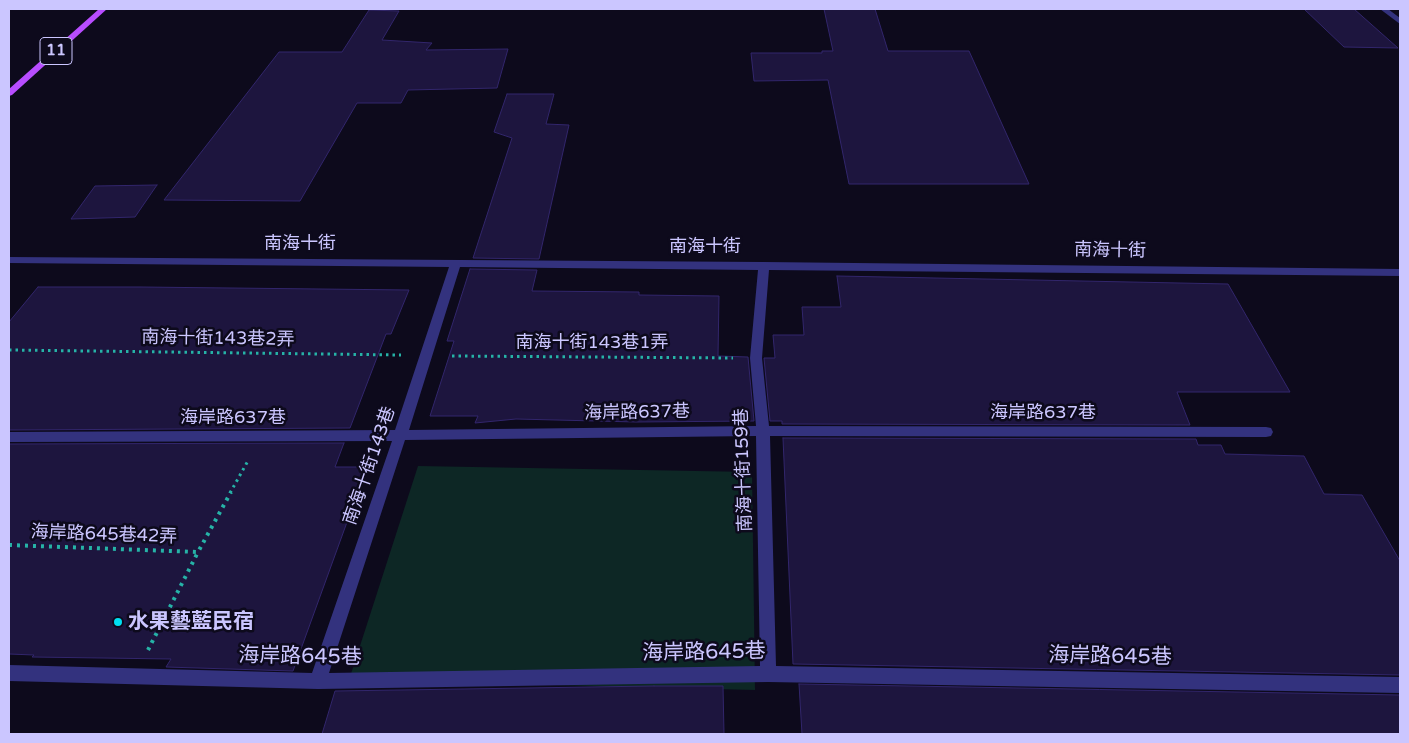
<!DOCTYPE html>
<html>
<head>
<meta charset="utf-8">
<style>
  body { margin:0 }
  #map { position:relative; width:1409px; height:743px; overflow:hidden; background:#0d0a1c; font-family:"Varela Round",sans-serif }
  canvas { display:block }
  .frame { position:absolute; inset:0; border:10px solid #cbc6ff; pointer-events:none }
</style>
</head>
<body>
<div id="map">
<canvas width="1409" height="743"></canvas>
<div class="frame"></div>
</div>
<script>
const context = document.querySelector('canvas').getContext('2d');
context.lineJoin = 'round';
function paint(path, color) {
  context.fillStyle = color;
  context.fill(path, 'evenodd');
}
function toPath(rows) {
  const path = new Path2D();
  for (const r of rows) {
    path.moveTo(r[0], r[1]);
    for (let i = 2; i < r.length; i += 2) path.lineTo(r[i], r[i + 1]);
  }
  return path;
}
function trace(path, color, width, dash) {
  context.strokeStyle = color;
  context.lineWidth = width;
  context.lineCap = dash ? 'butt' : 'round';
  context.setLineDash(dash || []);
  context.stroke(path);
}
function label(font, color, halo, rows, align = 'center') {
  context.font = font + ' "Varela Round","Noto Sans TC",sans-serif';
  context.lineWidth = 5;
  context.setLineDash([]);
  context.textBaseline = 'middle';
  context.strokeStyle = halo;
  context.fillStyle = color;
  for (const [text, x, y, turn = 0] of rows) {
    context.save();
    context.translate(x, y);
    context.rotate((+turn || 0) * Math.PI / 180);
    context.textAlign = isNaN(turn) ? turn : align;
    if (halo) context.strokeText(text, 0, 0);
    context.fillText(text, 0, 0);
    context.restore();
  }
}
const green = toPath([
  [418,466,752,472,755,690,349,680]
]);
const building = toPath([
  [824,9,875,9,888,51,969,51,1029,184,849,184,828,80,754,81,751,53,822,53,822,51,833,51,824,9],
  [1304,9,1354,9,1398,48,1344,47,1304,9],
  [369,10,399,11,382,40,432,43,426,50,508,49,497,88,408,90,401,103,357,103,300,201,164,200,279,52,342,52,369,10],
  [507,94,554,94,546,124,569,125,539,259,473,258,512,138,494,132,507,94],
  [157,185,135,217,71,219,95,186,157,185],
  [470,269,537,270,532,291,639,292,639,295,719,296,718,356,748,357,754,421,636,422,516,419,475,423,478,416,430,416,454,341,447,341,470,269],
  [837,276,1228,284,1290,392,1177,392,1190,425,782,424,782,421,770,421,764,358,775,358,773,335,804,335,802,307,841,307,837,276],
  [38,287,141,287,409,290,391,334,386,334,350,428,9,430,9,322,38,287],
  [783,438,1196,439,1198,445,1221,445,1225,454,1304,456,1324,494,1362,495,1400,561,1400,675,793,664,783,438],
  [344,443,335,467,367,467,293,671,166,667,171,659,32,657,34,655,9,654,9,444,344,443],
  [799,684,1400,695,1400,734,802,734,799,684],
  [654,686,723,686,724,734,322,734,335,691,654,686]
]);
const pathFar1 = toPath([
  [9,350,401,355],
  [452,356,733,358],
  [230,493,249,459]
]);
const path = toPath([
  [9,545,198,552,231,492],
  [148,650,198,552]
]);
const minor = toPath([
  [1380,9,1388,9,1400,18,1400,24,1380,9],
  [9,257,764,262,1400,269,1400,276,769,270,762,358,769,426,1266,427,1271,428,1273,432,1271,436,1266,437,770,436,776,666,1400,677,1400,693,768,682,318,689,9,681,9,665,312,673,392,441,9,442,9,432,395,430,449,267,9,263,9,257],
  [460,267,758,270,750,358,756,426,409,430,460,267],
  [756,436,760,666,329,673,405,440,756,436]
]);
const primary = toPath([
  [99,9,107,9,12,95,9,96,9,89,99,9]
]);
const markers = [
  [118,622,5,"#00def1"]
];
const shields = [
  [56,51,32]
];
const shieldNames = [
  ["11",56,51]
];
const streetNames = [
  ["南海十街",300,244],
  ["南海十街",705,247],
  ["南海十街",1110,251,1],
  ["南海十街143巷2弄",218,339,1],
  ["南海十街143巷1弄",592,343],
  ["海岸路637巷",637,413,-1],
  ["海岸路637巷",1043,413],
  ["海岸路637巷",233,418],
  ["南海十街143巷",370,466,-71],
  ["南海十街159巷",744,470,-92],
  ["海岸路645巷42弄",104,535,2]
];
const nearPoinames = [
  ["水果藝藍民宿",128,622]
];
const nearStreetnames = [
  ["海岸路645巷",704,653,-1],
  ["海岸路645巷",300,657,1],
  ["海岸路645巷",1110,657,1]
];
paint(green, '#0d2725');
paint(building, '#1d153e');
trace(building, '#32266c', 1);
trace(pathFar1, '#26b3a7', 3, [2.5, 4]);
trace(path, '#26b3a7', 4, [3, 5]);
paint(minor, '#33327e');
paint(primary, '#b84dff');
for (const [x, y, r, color] of markers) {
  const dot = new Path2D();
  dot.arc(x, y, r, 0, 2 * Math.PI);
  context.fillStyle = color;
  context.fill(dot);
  trace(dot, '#0d0a1c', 2);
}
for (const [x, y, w] of shields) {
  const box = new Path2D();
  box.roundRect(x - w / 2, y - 13.5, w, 27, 4);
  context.fillStyle = '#0d0a1c';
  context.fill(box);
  trace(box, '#cbc6ff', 1);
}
label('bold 16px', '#cbc6ff', null, shieldNames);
label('18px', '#cbc6ff', '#0d0a1c', streetNames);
label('bold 21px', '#cbc6ff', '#0d0a1c', nearPoinames, 'left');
label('21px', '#cbc6ff', '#0d0a1c', nearStreetnames);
</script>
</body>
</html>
